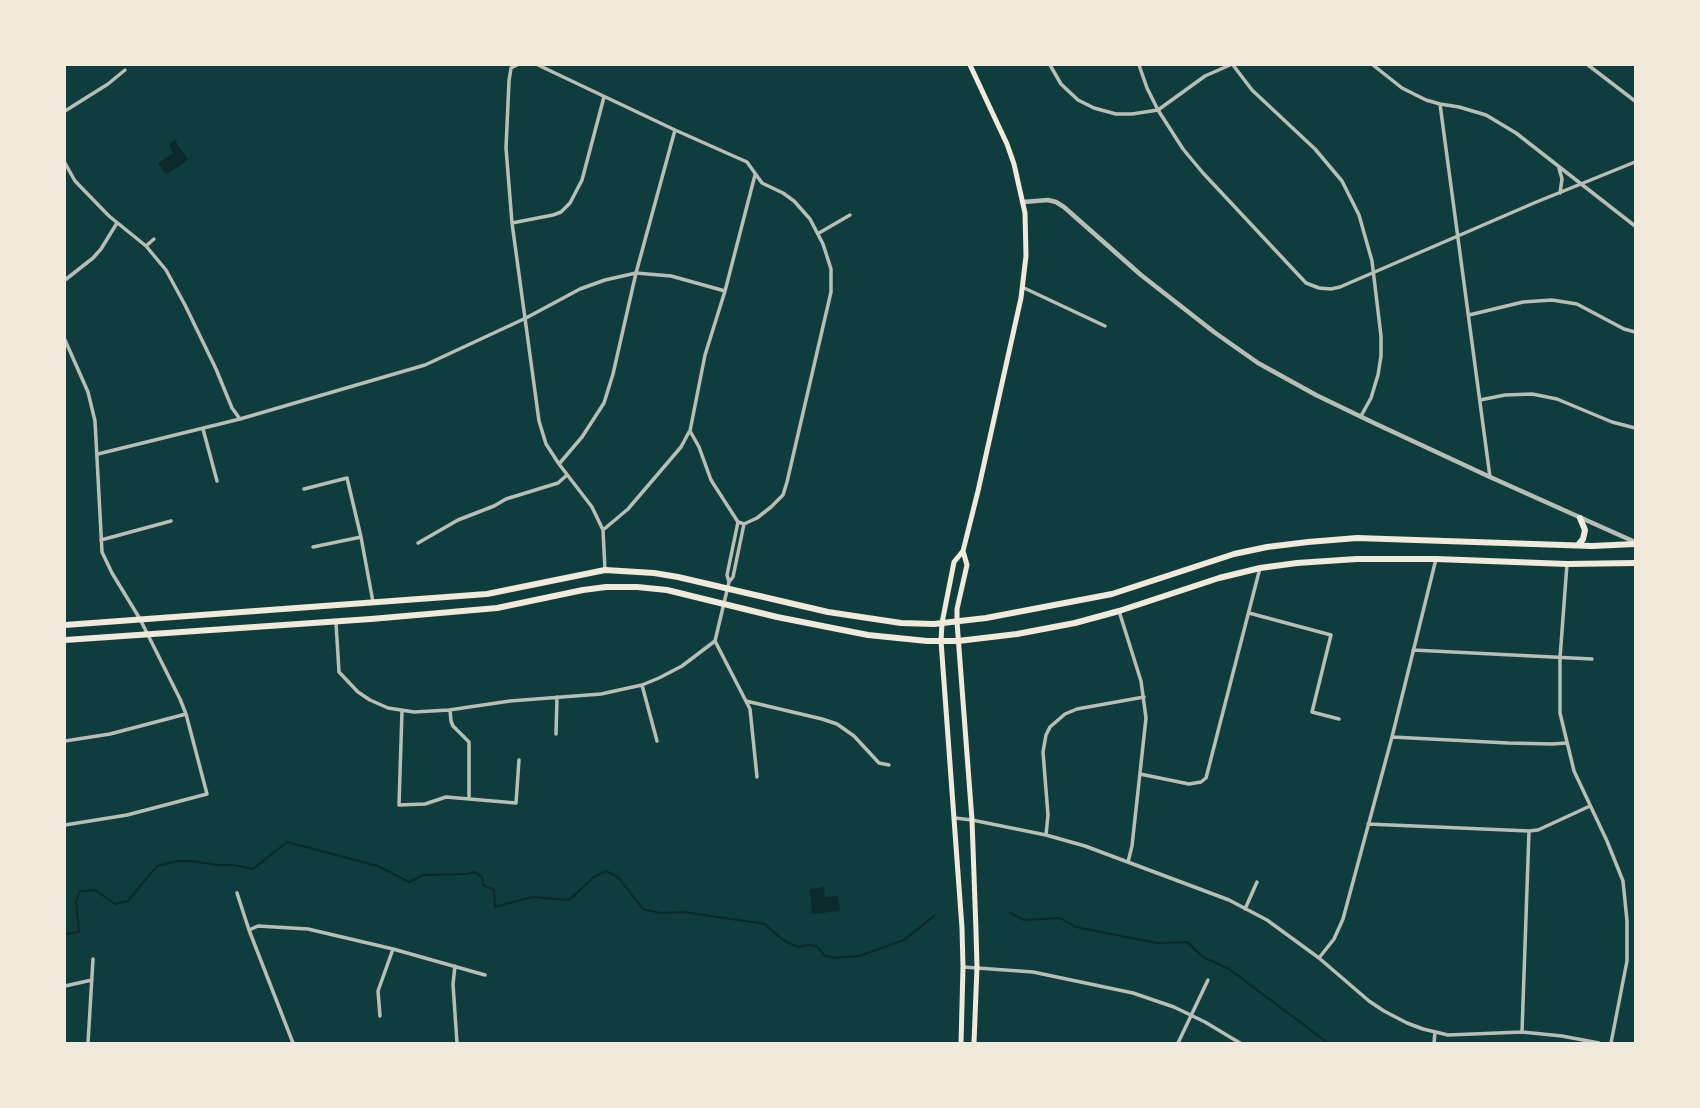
<!DOCTYPE html>
<html>
<head>
<meta charset="utf-8">
<style>
  body { margin:0 }
  #map { position:relative; width:1700px; height:1108px; overflow:hidden; background:#0f3d3e; font-family:Manrope,sans-serif }
  canvas { display:block }
  .frame { position:absolute; inset:0; border:66px solid #f1e9da; pointer-events:none }
</style>
</head>
<body>
<div id="map">
<canvas width="1700" height="1108"></canvas>
<div class="frame"></div>
</div>
<script>
const context = document.querySelector('canvas').getContext('2d');
context.lineJoin = 'round';
function paint(path, color) {
  context.fillStyle = color;
  context.fill(path, 'evenodd');
}
function toPath(rows) {
  const path = new Path2D();
  for (const r of rows) {
    path.moveTo(r[0], r[1]);
    for (let i = 2; i < r.length; i += 2) path.lineTo(r[i], r[i + 1]);
  }
  return path;
}
function trace(path, color, width, dash) {
  context.strokeStyle = color;
  context.lineWidth = width;
  context.lineCap = dash ? 'butt' : 'round';
  context.setLineDash(dash || []);
  context.stroke(path);
}
const water = toPath([
  [175,140,188,160,166,175,158,163,173,153,169,145],
  [824,887,825,897,838,896,840,911,812,914,810,889]
]);
const stream = toPath([
  [1010,913,1024,920,1060,918,1076,927,1157,943,1187,942,1203,957,1229,969,1328,1043],
  [65,934,79,932,76,901,80,891,95,890,115,904,128,901,157,866,177,861,191,861,218,865,233,865,253,869,287,842,378,866,409,882,423,875,467,874,475,872,482,877,483,885,494,890,495,907,532,897,569,900,594,877,606,871,618,877,643,909,660,913,684,912,765,924,783,940,798,947,809,945,817,946,824,955,833,958,859,956,904,940,934,916]
]);
const minor = toPath([
  [517,65,511,68,509,81,506,148,512,223,539,421,546,444,559,464,592,507,603,530,605,570],
  [538,65,675,130,747,162,762,183,783,193,794,201,810,219,823,244,831,269,831,292,787,482,783,495,771,507,757,518,744,524],
  [1050,65,1061,84,1078,100,1094,108,1116,114,1132,114,1158,110,1205,76,1230,65],
  [1139,65,1147,88,1158,110,1183,149,1203,173,1306,283,1319,288,1331,289,1340,287,1534,203,1635,162],
  [1233,65,1252,90,1315,149,1342,181,1359,215,1372,261,1381,336,1381,356,1378,375,1371,398,1361,416],
  [1373,65,1402,88,1426,100,1440,104,1459,107,1486,115,1516,133,1635,226],
  [1588,65,1635,101],
  [1440,104,1490,477],
  [65,111,108,84,125,70],
  [65,163,75,181,109,216,146,246,166,270,185,305,216,369,232,408,240,419],
  [1559,168,1562,179,1560,193],
  [512,223,553,215,561,212,570,203,582,180,604,97],
  [819,233,850,215],
  [146,246,154,239],
  [65,280,93,258,101,249,117,223],
  [1022,287,1105,326],
  [1469,315,1523,302,1552,300,1577,304,1624,329,1635,332],
  [65,340,88,392,95,421,102,552,112,573,140,619,180,699,186,714,207,794,127,815,65,825],
  [1480,400,1505,395,1532,394,1557,399,1612,422,1635,428],
  [203,429,217,481],
  [98,454,240,419,425,365,526,318,580,289,605,280,636,273,671,276,725,291],
  [559,464,582,437,604,403,613,374,636,273,675,130],
  [304,489,347,478,361,537],
  [744,524,738,522,711,480,699,447,690,431,705,355,725,291,755,175],
  [744,524,733,577,729,582,715,641,750,709,757,777],
  [603,530,628,509,681,447,689,432],
  [101,540,171,521],
  [418,543,458,520,494,506,506,499,558,483,567,475],
  [313,547,361,537,373,602],
  [1567,564,1560,658,1560,713,1574,771,1607,841,1623,881,1627,921,1627,961,1611,1043],
  [729,582,727,575,738,522],
  [1119,611,1141,681,1146,718,1132,846,1128,862],
  [1249,613,1331,635,1312,712,1339,719],
  [336,623,339,672,358,692,370,700,388,708,414,712,449,710,510,701,601,694,642,685,659,678,682,666,715,641],
  [1413,650,1592,659],
  [642,685,657,741],
  [746,701,822,719,837,724,854,736,879,763,889,765],
  [450,710,451,721,453,726,469,742,469,798],
  [402,711,399,805,425,804,446,797,516,803,519,760],
  [556,734,557,697],
  [1392,737,1508,743,1552,744,1567,743],
  [65,741,110,734,186,714],
  [1140,774,1189,784,1201,782,1206,778,1260,568],
  [955,818,972,820,1046,835,1085,846,1229,900,1267,920,1319,958,1369,1001,1384,1011,1407,1023,1423,1029,1448,1035,1522,1032,1562,1036,1599,1043],
  [1368,824,1529,831,1538,830,1590,806],
  [1046,835,1048,815,1043,752,1046,735,1050,727,1065,714,1077,709,1144,697],
  [237,893,249,930,293,1043],
  [1245,909,1257,882],
  [249,930,258,926,308,929,393,949,485,975],
  [1319,958,1334,939,1343,919,1392,737,1436,559],
  [455,966,453,984,457,1043],
  [963,967,1033,972,1133,993,1174,1007,1205,1022,1240,1043],
  [65,986,92,980],
  [380,1016,378,991,393,949],
  [1522,1032,1529,831],
  [88,1043,93,959],
  [1178,1043,1208,980],
  [1434,1043,1435,1032]
]);
const tertiary = toPath([
  [1023,202,1048,200,1056,202,1064,207,1141,275,1214,332,1258,363,1316,395,1374,423,1490,477,1635,542]
]);
const secondary = toPath([
  [963,551,967,565,957,609,957,622,972,820,976,931,977,967,974,1043],
  [961,1043,963,967,962,928,941,641,942,623,954,562,963,551,978,491,1021,298,1026,256,1025,213,1014,164,1007,144,970,65]
]);
const primary = toPath([
  [1578,545,1583,539,1585,530,1580,518],
  [65,625,487,594,605,570,654,573,678,577,828,612,901,623,934,624,986,618,1112,594,1234,554,1267,547,1308,542,1357,538,1592,546,1635,544],
  [65,640,371,619,497,608,583,590,606,587,637,587,667,590,777,617,868,635,927,641,958,641,1017,634,1075,623,1119,611,1219,578,1260,568,1297,563,1357,559,1436,559,1567,564,1635,563]
]);
paint(water, '#0a2a2b');
trace(stream, '#0a2a2b', 2);
trace(minor, '#b8beb3', 3.5);
trace(tertiary, '#b8beb3', 4.5);
trace(secondary, '#f1e9da', 5);
trace(primary, '#f1e9da', 6);
</script>
</body>
</html>
